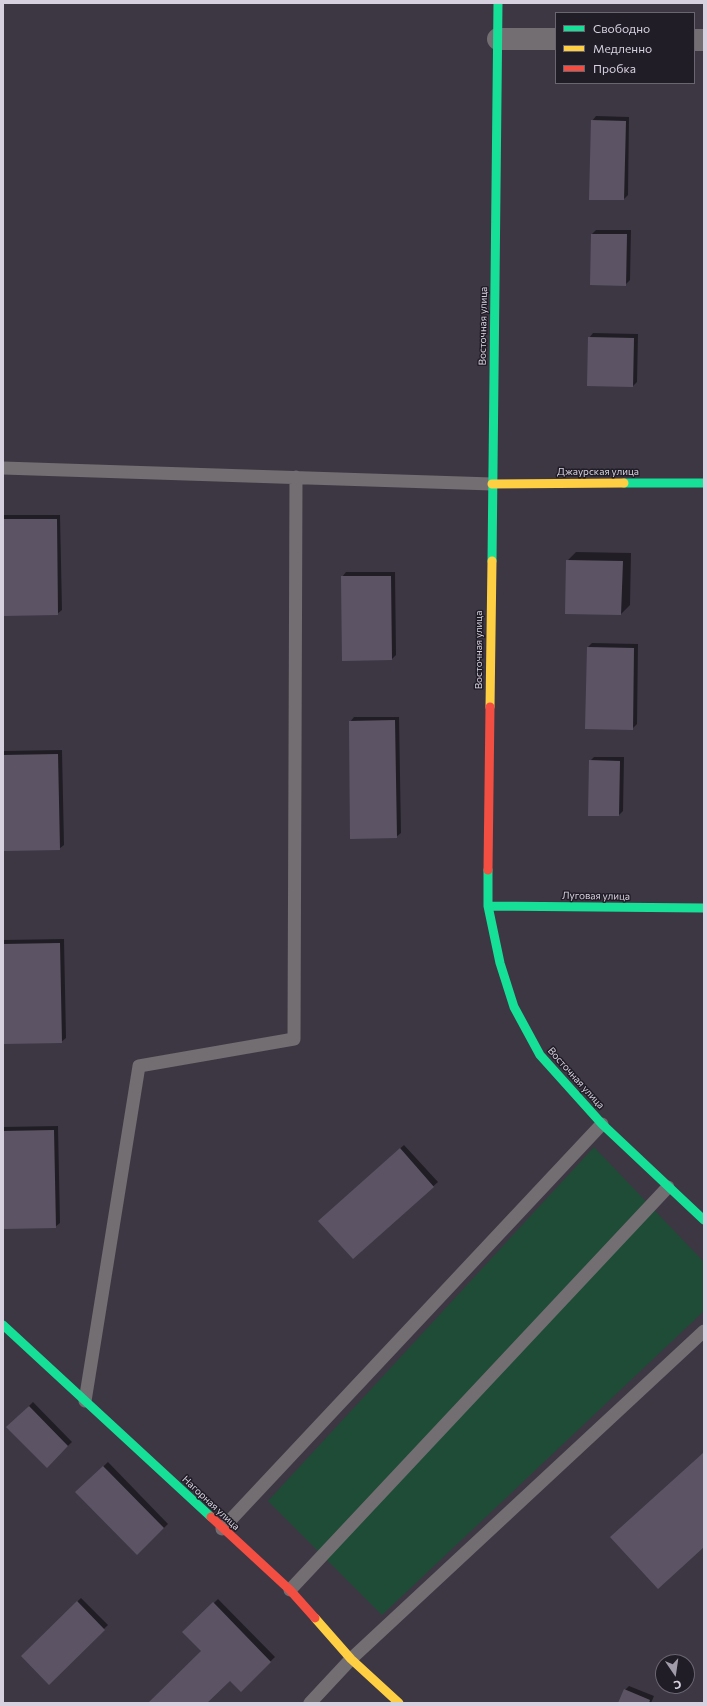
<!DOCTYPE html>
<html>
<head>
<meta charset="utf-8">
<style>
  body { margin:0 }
  #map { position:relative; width:707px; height:1706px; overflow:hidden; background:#3d3744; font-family:Commissioner,sans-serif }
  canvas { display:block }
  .frame { position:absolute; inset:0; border:4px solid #d7d1df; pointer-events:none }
  .legend { position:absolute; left:555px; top:12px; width:140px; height:72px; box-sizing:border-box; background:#211d27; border:1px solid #6a6571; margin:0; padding:5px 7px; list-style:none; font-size:12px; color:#d7d1df }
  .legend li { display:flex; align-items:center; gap:8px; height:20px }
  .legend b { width:20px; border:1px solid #6a6571 }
  .north { position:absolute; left:655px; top:1654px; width:40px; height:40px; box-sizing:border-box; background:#211d27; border:1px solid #6a6571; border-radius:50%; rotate:167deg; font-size:11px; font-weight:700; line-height:16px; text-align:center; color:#d7d1df }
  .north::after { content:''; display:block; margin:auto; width:14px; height:18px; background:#a19ba9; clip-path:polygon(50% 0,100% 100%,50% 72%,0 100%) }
</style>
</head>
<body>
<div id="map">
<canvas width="707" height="1706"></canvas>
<div class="frame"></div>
<ul class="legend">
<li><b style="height:5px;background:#16e098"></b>Свободно</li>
<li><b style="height:5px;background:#ffcf43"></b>Медленно</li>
<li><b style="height:5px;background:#f24e42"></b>Пробка</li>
</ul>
<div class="north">С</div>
</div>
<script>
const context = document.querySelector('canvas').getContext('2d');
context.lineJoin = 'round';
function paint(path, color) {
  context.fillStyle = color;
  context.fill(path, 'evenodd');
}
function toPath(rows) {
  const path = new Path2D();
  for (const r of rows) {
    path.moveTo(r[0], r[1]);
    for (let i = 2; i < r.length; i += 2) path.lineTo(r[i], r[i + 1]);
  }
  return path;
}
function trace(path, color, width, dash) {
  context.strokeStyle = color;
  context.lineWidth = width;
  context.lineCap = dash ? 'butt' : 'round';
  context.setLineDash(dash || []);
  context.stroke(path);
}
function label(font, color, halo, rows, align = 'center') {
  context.font = font + ' Commissioner,sans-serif';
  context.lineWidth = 3;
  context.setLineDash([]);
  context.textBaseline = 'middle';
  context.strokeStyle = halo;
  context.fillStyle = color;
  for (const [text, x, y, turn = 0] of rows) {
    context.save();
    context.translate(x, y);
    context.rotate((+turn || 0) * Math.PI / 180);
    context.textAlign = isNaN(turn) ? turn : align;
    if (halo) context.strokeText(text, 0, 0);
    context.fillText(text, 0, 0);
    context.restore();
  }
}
const green = toPath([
  [594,1147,704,1262,704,1311,382,1615,268,1501]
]);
const shadow = toPath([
  [596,116,629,117,628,195,624,199,592,121],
  [596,230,631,230,630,280,625,285,592,234],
  [593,333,638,334,637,382,633,386,589,338],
  [4,515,60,515,62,610,57,614,3,615],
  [576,552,631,553,630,605,621,614,567,561],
  [346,572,395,572,396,655,392,659,342,577],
  [592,643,638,644,637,724,632,729,588,647],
  [354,717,399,717,401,833,396,837,350,722],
  [62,750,64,845,59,849,3,850,3,751],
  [594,757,624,757,623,811,619,815,590,761],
  [64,939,66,1038,61,1042,3,1043,3,940],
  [58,1126,60,1223,55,1227,3,1228,3,1127],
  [404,1145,438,1182,353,1258,324,1216],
  [33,1402,72,1442,47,1466,8,1427],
  [108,1462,168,1524,137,1554,77,1492],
  [81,1598,108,1625,49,1683,22,1656],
  [218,1599,275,1657,241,1690,230,1679,206,1703,149,1703,202,1651,184,1632],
  [629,1686,654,1696,651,1703,619,1703,625,1690]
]);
const building = toPath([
  [591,120,626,121,624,200,589,200],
  [591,234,627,234,626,286,590,285],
  [588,337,634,338,633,387,587,386],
  [3,519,57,519,58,615,3,616],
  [566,560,623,561,621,615,565,614],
  [341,576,391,576,392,660,342,661],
  [587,647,634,648,633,730,585,729],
  [395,720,397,838,350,839,349,721],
  [58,754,60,850,3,851,3,755],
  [589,760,620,761,619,816,588,816],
  [60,943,62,1043,3,1044,3,944],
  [54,1130,56,1228,3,1229,3,1131],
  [400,1148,434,1187,353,1259,318,1221],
  [29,1406,68,1446,47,1468,6,1427],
  [703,1453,704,1454,704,1547,658,1589,610,1537],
  [103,1466,164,1528,137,1555,75,1492],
  [77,1601,105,1630,49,1685,21,1656],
  [213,1602,271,1662,241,1692,230,1681,207,1703,148,1703,201,1651,182,1632],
  [624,1689,650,1700,649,1703,618,1703]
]);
const lane = toPath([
  [3,468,492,484],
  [85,1401,139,1066,294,1039,296,477],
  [222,1529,602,1124],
  [290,1590,668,1187],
  [310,1703,351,1659,704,1331]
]);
const street = toPath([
  [498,39,556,39],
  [694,40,704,40]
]);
const fast = toPath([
  [624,483,704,483],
  [492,561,498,3],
  [488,870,488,906,500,963,514,1007,540,1055,602,1124,704,1220],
  [488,906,704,908],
  [3,1325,211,1517]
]);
const slow = toPath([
  [492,484,624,483],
  [490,707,492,561],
  [315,1618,351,1659,399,1703]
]);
const jam = toPath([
  [488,870,490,707],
  [211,1517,290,1590,315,1618]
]);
const streetNames = [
  ["Восточная улица",483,326,-89],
  ["Джаурская улица",598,472],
  ["Восточная улица",479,650,-90],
  ["Луговая улица",596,896,1],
  ["Восточная улица",576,1078,48],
  ["Нагорная улица",211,1503,43]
];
paint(green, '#1f4c36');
paint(shadow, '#0007');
paint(building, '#5c5464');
trace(lane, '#736e72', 13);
trace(street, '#736e72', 22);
trace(fast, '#16e098', 9);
trace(slow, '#ffcf43', 9);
trace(jam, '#f24e42', 9);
label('10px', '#d7d1df', '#211d27', streetNames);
</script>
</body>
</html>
